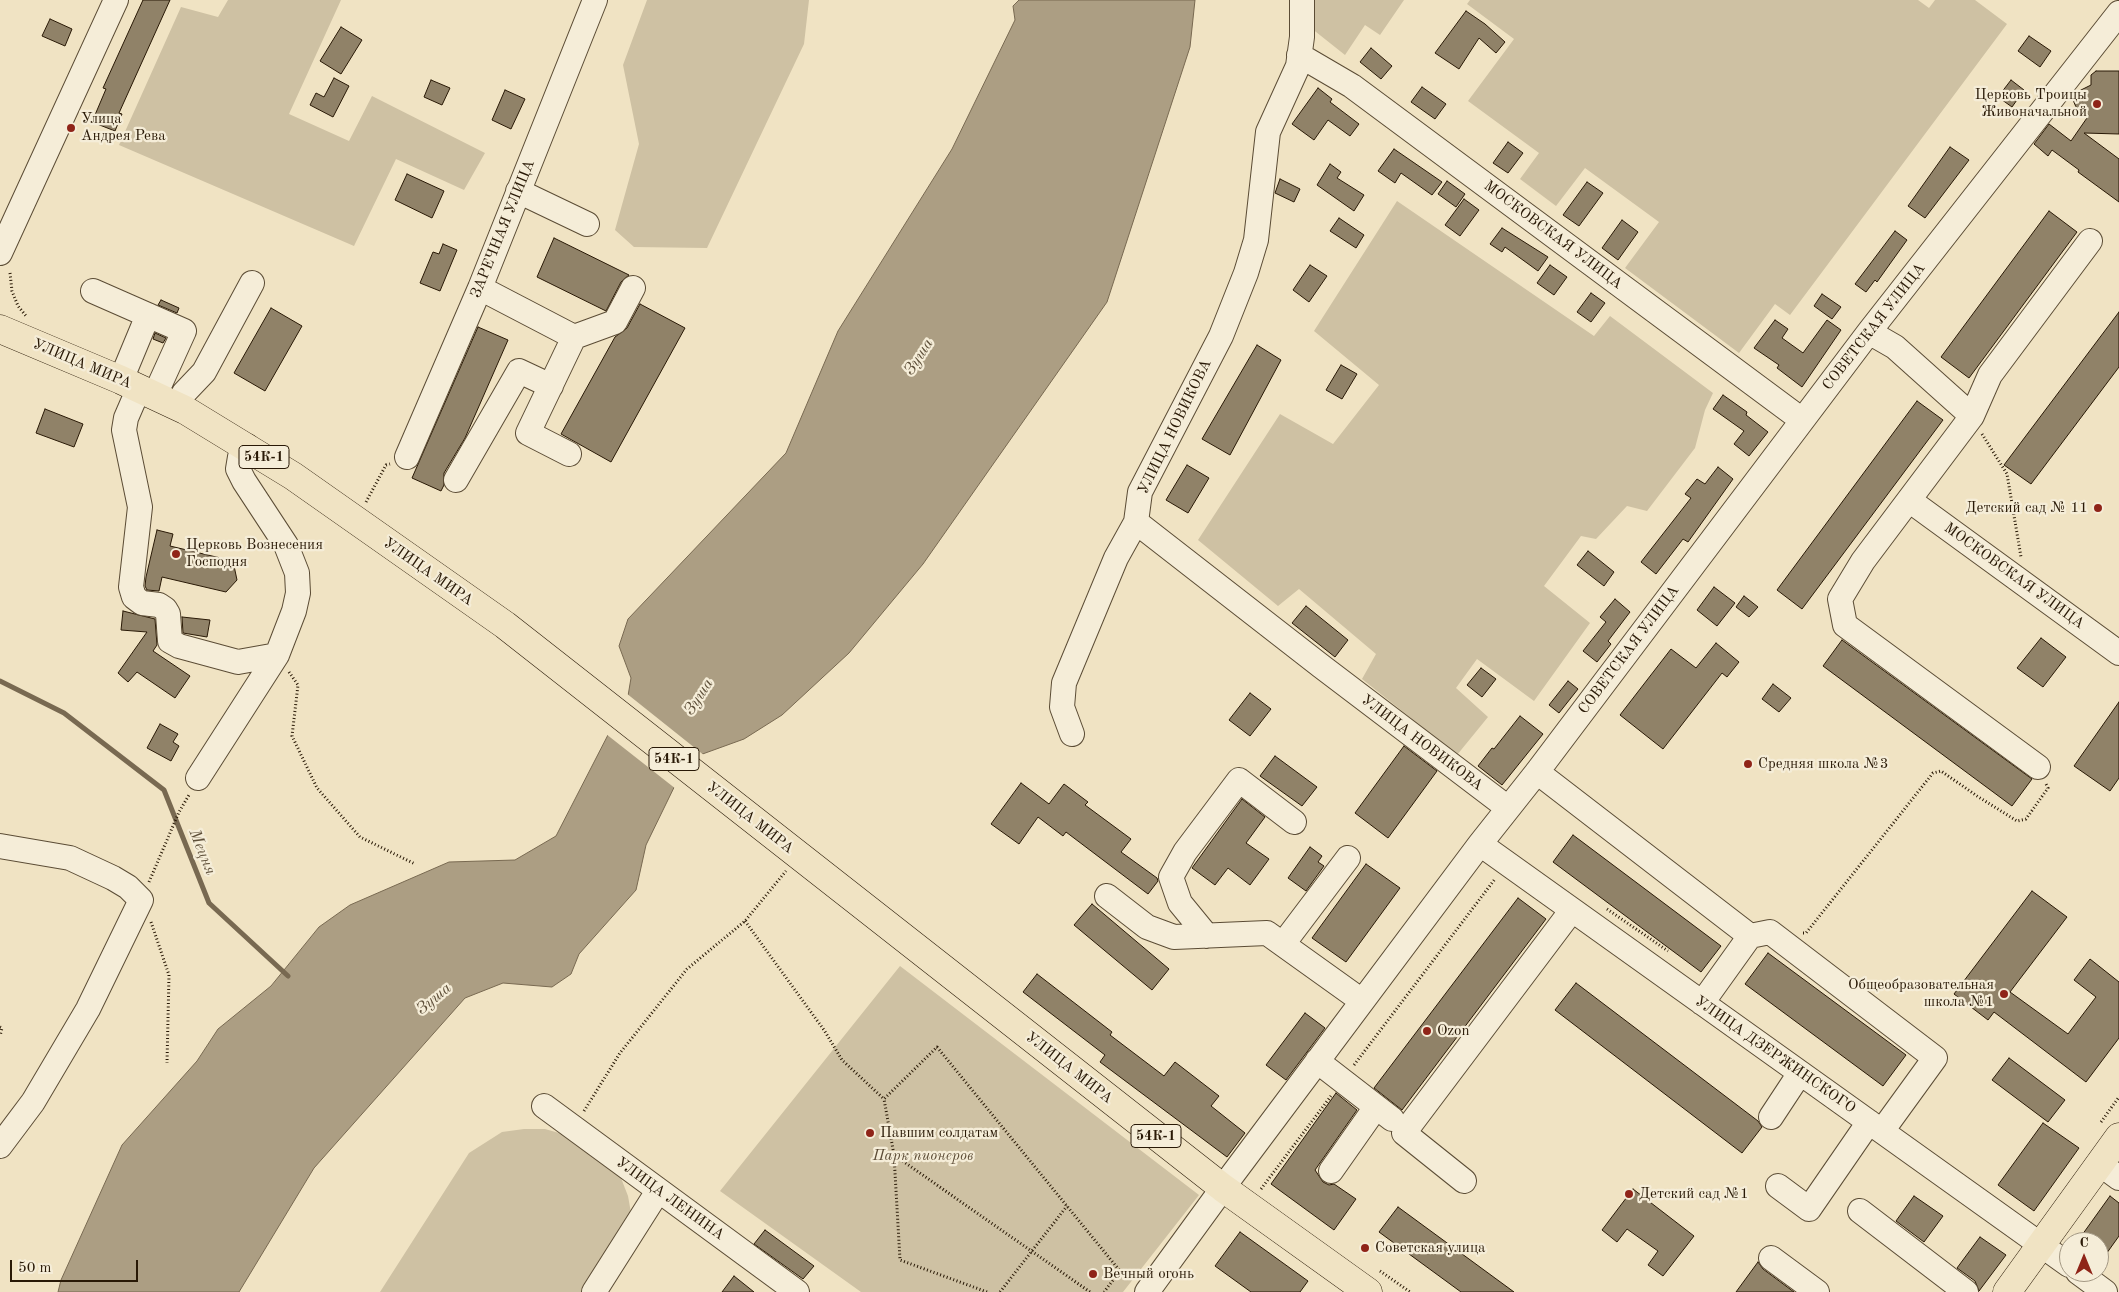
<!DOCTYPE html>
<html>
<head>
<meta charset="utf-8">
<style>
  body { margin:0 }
  #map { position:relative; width:2119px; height:1292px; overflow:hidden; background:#f0e3c3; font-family:"Old Standard TT",serif }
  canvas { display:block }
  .north { position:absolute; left:2059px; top:1232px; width:50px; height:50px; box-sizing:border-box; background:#f5edd8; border:1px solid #a39884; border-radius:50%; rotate:0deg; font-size:14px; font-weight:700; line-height:20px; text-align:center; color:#291906 }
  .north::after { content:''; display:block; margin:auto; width:18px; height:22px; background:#8f2418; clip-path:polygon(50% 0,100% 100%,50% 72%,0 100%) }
  .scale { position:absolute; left:10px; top:1260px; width:128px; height:22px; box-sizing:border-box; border:2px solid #291906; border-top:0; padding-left:6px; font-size:15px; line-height:18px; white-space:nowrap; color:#291906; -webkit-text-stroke:4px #f5edd8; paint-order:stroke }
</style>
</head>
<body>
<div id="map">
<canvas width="2119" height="1292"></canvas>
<div class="north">С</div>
<div class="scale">50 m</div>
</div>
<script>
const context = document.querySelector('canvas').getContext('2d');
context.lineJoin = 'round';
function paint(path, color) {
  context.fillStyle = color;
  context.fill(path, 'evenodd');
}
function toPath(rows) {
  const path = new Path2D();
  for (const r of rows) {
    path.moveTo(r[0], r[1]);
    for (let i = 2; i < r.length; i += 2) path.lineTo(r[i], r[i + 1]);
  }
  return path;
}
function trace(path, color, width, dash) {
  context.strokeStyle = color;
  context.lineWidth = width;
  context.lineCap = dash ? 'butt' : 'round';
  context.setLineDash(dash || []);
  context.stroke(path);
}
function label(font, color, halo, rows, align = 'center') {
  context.font = font + ' "Old Standard TT",serif';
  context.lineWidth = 4.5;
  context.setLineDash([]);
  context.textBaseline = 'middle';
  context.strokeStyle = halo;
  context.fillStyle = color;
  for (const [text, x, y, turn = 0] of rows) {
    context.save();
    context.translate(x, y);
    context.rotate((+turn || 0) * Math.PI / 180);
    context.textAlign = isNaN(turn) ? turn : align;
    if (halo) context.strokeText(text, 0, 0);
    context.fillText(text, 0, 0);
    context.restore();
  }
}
const green = toPath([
  [228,0,341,0,289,114,349,141,372,96,485,153,464,190,396,159,354,246,119,145,181,7,218,17],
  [647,0,809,0,804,44,707,248,634,247,615,230,639,144,623,65],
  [1311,0,1404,0,1380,35,1365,25,1345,55,1311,28],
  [1470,0,1918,0,1929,8,1935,0,1975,0,2007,24,1790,315,1775,304,1739,353,1625,268,1659,222,1585,168,1556,206,1520,179,1539,153,1468,101,1514,39,1467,4],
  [1397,201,1594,336,1610,316,1713,393,1705,410,1695,448,1647,511,1627,506,1596,539,1581,536,1544,586,1590,623,1534,701,1477,659,1456,688,1488,717,1457,755,1362,679,1376,654,1299,589,1278,606,1198,540,1280,414,1333,444,1379,385,1314,331],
  [900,966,1199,1195,1123,1292,861,1292,720,1191],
  [524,1129,545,1129,566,1135,608,1165,621,1178,628,1196,631,1213,587,1292,380,1292,469,1153,502,1132]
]);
const water = toPath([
  [1019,0,1195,0,1190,47,1107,302,923,564,849,653,782,715,744,739,697,756,682,771,646,845,636,890,579,954,571,974,552,987,503,983,465,998,314,1168,239,1292,58,1292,61,1280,122,1145,197,1061,218,1029,271,986,319,927,350,905,449,862,515,860,556,836,628,696,631,678,619,646,628,619,786,453,838,331,952,149,1015,20,1013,6,1019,0]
]);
const pier = toPath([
  [626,693,705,756,699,758,684,773,676,789,606,734]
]);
const stream = toPath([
  [0,681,64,713,164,790,209,903,288,976]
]);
const building = toPath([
  [143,0,170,0,119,113,122,114,115,131,92,122,106,89,103,88,143,0],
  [1466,11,1485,24,1505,42,1496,53,1479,38,1459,69,1435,53,1466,11],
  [50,19,72,29,65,46,42,36,50,19],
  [341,27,362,40,341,74,320,61,341,27],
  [2029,36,2051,51,2040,67,2018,51,2029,36],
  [1371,48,1392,66,1381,79,1360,62,1371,48],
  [2096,71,2119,71,2119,134,2084,133,2119,159,2119,202,2078,172,2079,170,2052,150,2048,156,2034,144,2049,124,2071,141,2089,115,2076,107,2073,100,2077,92,2091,85,2091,75,2096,71],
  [334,78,349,86,333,117,310,105,316,93,324,97,334,78],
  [431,80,450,88,442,105,424,97,431,80],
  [2011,80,2024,90,2012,107,1998,97,2011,80],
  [1422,87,1446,104,1435,119,1411,102,1422,87],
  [1318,88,1332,99,1330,102,1359,124,1350,136,1328,120,1314,140,1292,124,1318,88],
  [505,90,525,99,511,129,492,120,505,90],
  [1508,142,1523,153,1508,173,1493,163,1508,142],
  [1950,147,1969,160,1925,218,1908,206,1950,147],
  [1394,149,1442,182,1432,195,1401,173,1395,183,1378,171,1394,149],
  [1330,164,1341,172,1337,178,1364,195,1354,211,1317,185,1330,164],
  [407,174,444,191,432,218,395,200,407,174],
  [1280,179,1300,189,1294,202,1275,193,1280,179],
  [1447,181,1465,194,1456,207,1438,194,1447,181],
  [1587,182,1603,193,1579,226,1563,215,1587,182],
  [1464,199,1479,210,1460,236,1445,225,1464,199],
  [2049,211,2077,232,1969,378,1941,357,2049,211],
  [1339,218,1364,235,1356,248,1330,231,1339,218],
  [1622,220,1638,232,1618,260,1602,248,1622,220],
  [1502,228,1548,257,1538,271,1505,247,1502,252,1490,244,1502,228],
  [1895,231,1907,240,1877,282,1875,280,1866,292,1855,284,1895,231],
  [554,238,629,275,621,282,606,311,537,277,554,238],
  [443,244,457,250,440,291,420,283,433,252,439,254,443,244],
  [1310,265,1327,276,1309,302,1293,290,1310,265],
  [1550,265,1567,277,1554,295,1537,283,1550,265],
  [1591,293,1605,303,1591,322,1577,312,1591,293],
  [1822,294,1841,307,1832,319,1814,306,1822,294],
  [161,300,179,308,177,313,158,305,161,300],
  [640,304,685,328,611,462,561,434,615,337,627,328,640,304],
  [271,308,302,326,265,391,234,373,271,308],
  [2119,312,2119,367,2031,484,2004,465,2119,312],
  [1775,320,1788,329,1782,338,1803,353,1827,320,1841,330,1802,387,1777,368,1779,365,1754,348,1775,320],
  [478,327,508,340,465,438,444,473,444,485,441,491,412,478,478,327],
  [155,333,166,338,163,343,153,339,155,333],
  [1257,345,1281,360,1230,455,1202,439,1257,345],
  [1341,365,1357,374,1342,399,1326,390,1341,365],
  [1723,395,1747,412,1746,415,1768,432,1749,456,1734,444,1744,431,1713,409,1723,395],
  [1917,401,1943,420,1802,609,1777,590,1917,401],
  [45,409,83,424,74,447,36,433,45,409],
  [1187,465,1209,478,1188,513,1166,500,1187,465],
  [1718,467,1733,479,1688,542,1683,539,1656,574,1641,562,1691,498,1685,494,1697,479,1705,484,1718,467],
  [157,530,173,534,170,546,233,561,237,580,226,592,162,577,159,591,147,590,145,586,146,577,157,530],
  [1588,551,1614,572,1604,586,1577,565,1588,551],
  [1714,587,1735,603,1717,626,1697,610,1714,587],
  [1744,596,1758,607,1749,617,1736,607,1744,596],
  [1615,599,1630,612,1608,641,1611,644,1597,662,1583,651,1606,622,1600,617,1615,599],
  [1306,606,1348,640,1335,657,1292,623,1306,606],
  [123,611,155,619,157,645,153,651,190,676,175,698,137,672,128,682,118,673,147,632,121,630,123,611],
  [182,617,210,620,207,637,183,633,182,617],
  [2041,638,2066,657,2043,687,2017,668,2041,638],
  [1842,640,2032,779,2012,806,1823,666,1842,640],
  [1716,643,1739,662,1727,677,1722,673,1663,749,1620,715,1671,649,1696,668,1716,643],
  [1481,668,1496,679,1482,697,1467,685,1481,668],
  [1568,681,1578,689,1559,713,1549,705,1568,681],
  [1773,684,1791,698,1779,712,1762,699,1773,684],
  [1250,693,1271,709,1250,736,1229,720,1250,693],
  [2119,702,2119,778,2110,791,2074,766,2119,702],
  [1520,716,1543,734,1502,785,1478,766,1492,748,1494,749,1520,716],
  [160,724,178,734,173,742,179,746,171,761,147,748,160,724],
  [1404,746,1437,771,1388,838,1355,813,1404,746],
  [1275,756,1317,787,1302,806,1260,776,1275,756],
  [1021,783,1049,804,1064,784,1088,802,1085,805,1131,839,1121,852,1157,878,1158,881,1148,894,1066,832,1063,836,1038,817,1019,844,991,824,1021,783],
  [1242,799,1265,817,1246,843,1269,859,1250,885,1228,868,1215,885,1192,868,1242,799],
  [1573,835,1721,946,1701,972,1553,862,1573,835],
  [1310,847,1322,856,1318,862,1324,866,1306,891,1288,878,1310,847],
  [1366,864,1400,888,1346,962,1312,938,1366,864],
  [2032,891,2067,917,2010,992,2068,1034,2096,997,2074,980,2090,959,2119,982,2119,1038,2086,1082,1994,1012,1988,1020,1954,994,2032,891],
  [1518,898,1546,919,1402,1110,1374,1088,1518,898],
  [1092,904,1169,969,1152,990,1074,925,1092,904],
  [1768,953,1906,1055,1883,1086,1745,984,1768,953],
  [1037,974,1112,1032,1110,1035,1164,1076,1175,1062,1219,1096,1211,1106,1245,1133,1227,1157,1100,1062,1105,1055,1023,992,1037,974],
  [1576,983,1758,1121,1762,1127,1742,1153,1555,1010,1576,983],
  [1305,1013,1325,1028,1286,1080,1266,1065,1305,1013],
  [2009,1058,2065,1100,2048,1122,1992,1080,2009,1058],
  [1336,1093,1357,1110,1315,1170,1323,1182,1329,1185,1334,1184,1356,1199,1334,1230,1271,1184,1336,1093],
  [2043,1123,2079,1148,2034,1211,1998,1185,2043,1123],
  [1633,1189,1694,1236,1663,1276,1648,1265,1658,1251,1627,1229,1617,1242,1602,1230,1633,1189],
  [1914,1196,1943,1216,1924,1242,1896,1221,1914,1196],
  [2110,1196,2119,1203,2119,1236,2099,1264,2099,1242,2077,1242,2110,1196],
  [1398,1207,1514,1292,1461,1292,1379,1232,1398,1207],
  [765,1230,814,1266,803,1279,754,1244,765,1230],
  [1240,1232,1308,1281,1300,1292,1251,1292,1215,1266,1240,1232],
  [1980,1237,2006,1255,1979,1291,1975,1281,1957,1268,1980,1237],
  [1758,1262,1763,1269,1794,1292,1736,1292,1758,1262],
  [734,1276,754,1292,722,1292,734,1276]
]);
const path = toPath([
  [10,273,12,291,18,306,26,316],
  [1982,434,2007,474,2021,557],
  [366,502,386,465,390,464],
  [289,672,298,685,292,736,317,788,360,837,415,864],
  [149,882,179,812,189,795],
  [1607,909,1668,951],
  [745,921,824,1030,842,1060,884,1099],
  [151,922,169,975,167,1063],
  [1803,933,1806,933,1933,773,1941,771,1977,796,2017,821,2026,819,2048,788,2046,784],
  [0,1027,2,1028,0,1036],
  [1354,1065,1495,879],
  [584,1111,620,1053,687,969,745,921,786,871],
  [2101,1122,2119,1097],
  [894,1155,1090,1292],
  [1261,1189,1331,1096],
  [1380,1271,1410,1292],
  [987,1292,900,1260,894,1155,884,1099,937,1047,1120,1271,1104,1292],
  [1000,1292,1067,1206]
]);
const minor = toPath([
  [1299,55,1352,86,1802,420],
  [518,191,587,224],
  [0,253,116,0],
  [480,288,574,337,528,433,569,454],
  [93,291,184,331,155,395],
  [1869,332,1895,347,1972,416,1863,561,1840,599,1845,625,2038,767],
  [574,337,615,322,633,288],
  [121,380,148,315],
  [139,388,126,418,124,430,140,507,131,587,134,597,142,603,159,605,165,609,168,614,170,641,179,646,238,662,277,655],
  [178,406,184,393,204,372,252,283],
  [1972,416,1990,375,2090,241],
  [407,457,480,288,595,0],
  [456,480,519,371,551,386],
  [1909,500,2119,653],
  [1136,522,1321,666,1508,808],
  [1072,734,1062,707,1064,683,1116,558,1136,522,1140,492,1221,336,1246,273,1256,240,1268,132,1298,66,1302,37,1302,0],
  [1537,772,1750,936,1702,1003],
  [198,778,277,655,294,611,298,593,297,573,286,545,244,481,238,469,240,457,247,446],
  [1480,844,2069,1265],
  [0,846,70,858,113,878,128,887,141,900,88,1009,33,1102,0,1146],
  [1107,896,1147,927,1174,937,1267,933,1362,1001],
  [1207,936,1180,903,1171,877,1185,852,1239,780,1294,822],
  [1750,936,1770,932,1935,1058,1882,1131],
  [1283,944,1348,858],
  [1317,1061,1392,1119],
  [544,1106,797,1292],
  [1771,1117,1800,1073],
  [2100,1164,2119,1178],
  [1331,1171,1376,1107],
  [1464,1181,1404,1133,1572,910],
  [1778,1186,1809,1209,1869,1122],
  [1860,1211,1966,1292],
  [1771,1258,1817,1292],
  [2078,1272,2105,1292],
  [594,1292,658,1191],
  [1147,1292,1233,1174,1480,844,1537,772,1869,332,2119,13]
]);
const major = toPath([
  [0,329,121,380,185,410,293,476,505,625,1223,1188,1368,1292],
  [2007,1292,2119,1137]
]);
const markers = [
  [2097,104,5,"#8f2418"],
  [71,128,5,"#8f2418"],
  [2098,508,5,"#8f2418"],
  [176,554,5,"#8f2418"],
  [1748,764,5,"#8f2418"],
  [2004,994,5,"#8f2418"],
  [1427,1031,5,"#8f2418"],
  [870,1133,5,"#8f2418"],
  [1629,1194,5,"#8f2418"],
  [1365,1248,5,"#8f2418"],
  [1093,1274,5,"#8f2418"]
];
const shields = [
  [264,457,50],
  [674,759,50],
  [1156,1136,50]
];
const shieldNames = [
  ["54К-1",264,457],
  ["54К-1",674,759],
  ["54К-1",1156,1136]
];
const poiNames = [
  ["Церковь Троицы",2087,95,"right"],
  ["Живоначальной",2087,112,"right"],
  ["Улица",81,119],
  ["Андрея Рева",81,136],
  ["Детский сад № 11",2088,508,"right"],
  ["Церковь Вознесения",186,545],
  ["Господня",186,562],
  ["Средняя школа №3",1758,764],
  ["Общеобразовательная",1994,985,"right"],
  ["школа №1",1994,1002,"right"],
  ["Ozon",1437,1031],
  ["Павшим солдатам",880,1133],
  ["Детский сад №1",1639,1194],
  ["Советская улица",1375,1248],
  ["Вечный огонь",1103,1274]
];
const streetNames = [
  ["ЗАРЕЧНАЯ УЛИЦА",503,229,-68],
  ["МОСКОВСКАЯ УЛИЦА",1553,235,37],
  ["СОВЕТСКАЯ УЛИЦА",1874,327,-52],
  ["УЛИЦА МИРА",82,364,23],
  ["УЛИЦА НОВИКОВА",1175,427,-64],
  ["УЛИЦА МИРА",428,572,35],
  ["МОСКОВСКАЯ УЛИЦА",2014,576,36],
  ["СОВЕТСКАЯ УЛИЦА",1629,650,-53],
  ["УЛИЦА НОВИКОВА",1422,743,37],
  ["УЛИЦА МИРА",750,818,38],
  ["УЛИЦА ДЗЕРЖИНСКОГО",1775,1055,35],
  ["УЛИЦА МИРА",1069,1068,38],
  ["УЛИЦА ЛЕНИНА",670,1199,36]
];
const parkNames = [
  ["Парк пионеров",923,1156]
];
const waterNames = [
  ["Зуша",919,357,-57],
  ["Зуша",699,697,-57],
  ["Мецня",202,852,68],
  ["Зуша",434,999,-40]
];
paint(green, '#cec1a3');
paint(water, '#ac9e83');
trace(water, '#786951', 1);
paint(pier, '#f0e3c3');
trace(stream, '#786951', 5);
paint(building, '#908268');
trace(building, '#291906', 1);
trace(minor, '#5b4c35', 26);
trace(major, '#291906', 29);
trace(path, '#291906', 3, [1, 2.5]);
trace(minor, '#f5edd8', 24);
trace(major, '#f0e3c3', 28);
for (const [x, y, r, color] of markers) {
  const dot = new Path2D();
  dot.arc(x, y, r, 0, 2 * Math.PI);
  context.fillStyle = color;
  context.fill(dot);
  trace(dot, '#f5edd8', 2);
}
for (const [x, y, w] of shields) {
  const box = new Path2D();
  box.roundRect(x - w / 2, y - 11.5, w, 23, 4);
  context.fillStyle = '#f5edd8';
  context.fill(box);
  trace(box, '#291906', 1);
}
label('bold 14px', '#291906', null, shieldNames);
label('15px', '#291906', '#f5edd8', poiNames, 'left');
label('15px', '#291906', '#f5edd8', streetNames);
label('italic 15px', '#5b4b35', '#f5edd8', parkNames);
label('italic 16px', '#5d4e38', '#f5edd8', waterNames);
</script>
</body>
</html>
